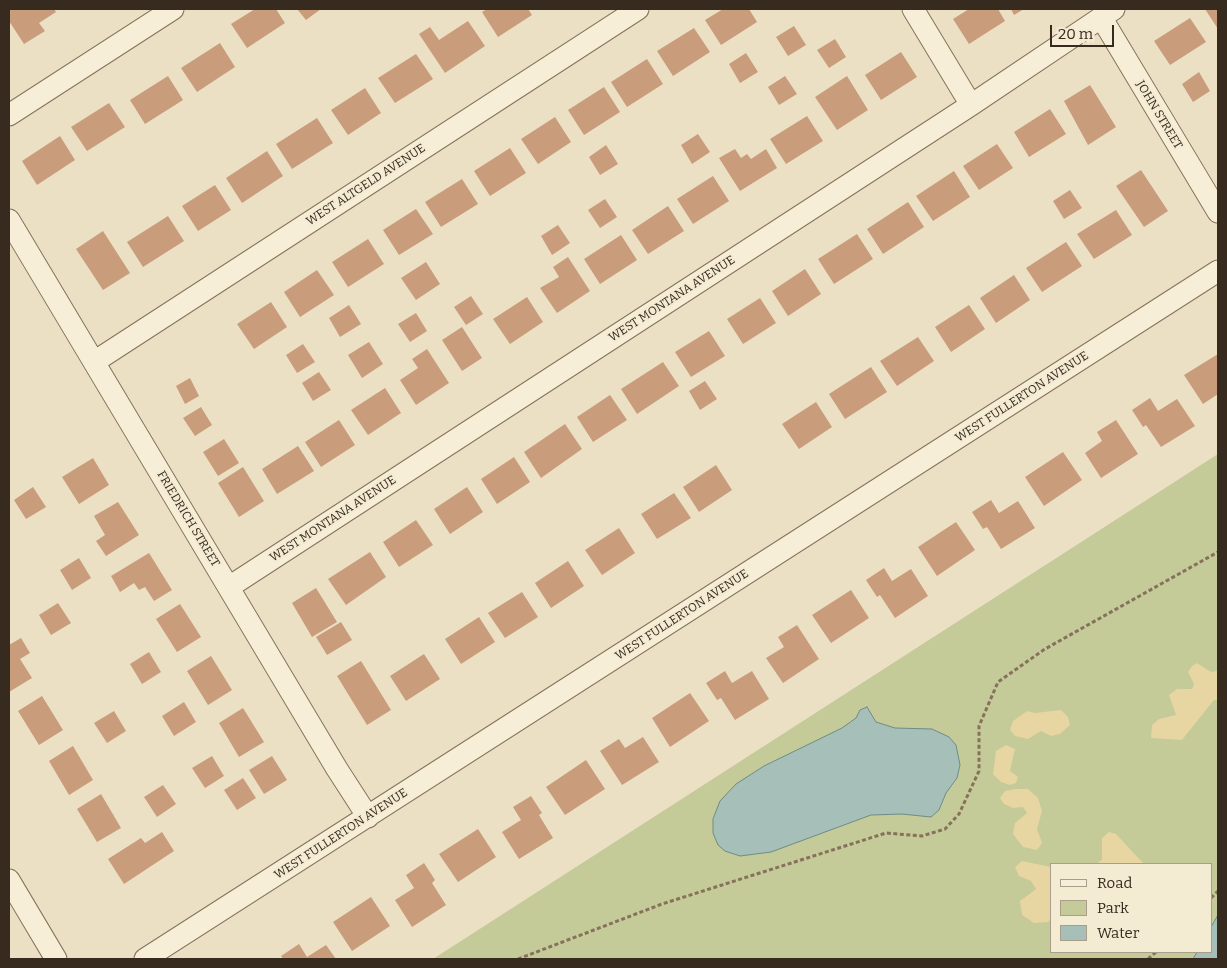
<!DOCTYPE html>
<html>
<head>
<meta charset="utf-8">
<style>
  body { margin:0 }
  #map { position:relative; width:1227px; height:968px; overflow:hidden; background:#ece0c4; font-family:Bitter,serif }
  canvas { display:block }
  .frame { position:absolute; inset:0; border:10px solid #372a1e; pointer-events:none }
  .legend { position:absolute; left:1050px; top:863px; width:162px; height:90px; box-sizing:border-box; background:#f4ebd3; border:1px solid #a89e8b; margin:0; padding:6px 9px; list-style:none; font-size:15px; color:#372a1e }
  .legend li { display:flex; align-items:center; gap:10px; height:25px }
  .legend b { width:25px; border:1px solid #a89e8b }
  .scale { position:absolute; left:1050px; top:25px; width:64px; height:22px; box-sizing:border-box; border:2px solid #372a1e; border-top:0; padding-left:6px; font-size:15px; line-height:18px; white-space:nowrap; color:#372a1e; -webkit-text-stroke:4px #f4ebd3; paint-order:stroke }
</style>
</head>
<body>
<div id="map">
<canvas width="1227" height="968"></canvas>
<div class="frame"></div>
<ul class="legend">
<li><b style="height:6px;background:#f7eed7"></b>Road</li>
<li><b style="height:14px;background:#c4ca98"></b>Park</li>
<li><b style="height:14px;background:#a6bfb8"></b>Water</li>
</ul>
<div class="scale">20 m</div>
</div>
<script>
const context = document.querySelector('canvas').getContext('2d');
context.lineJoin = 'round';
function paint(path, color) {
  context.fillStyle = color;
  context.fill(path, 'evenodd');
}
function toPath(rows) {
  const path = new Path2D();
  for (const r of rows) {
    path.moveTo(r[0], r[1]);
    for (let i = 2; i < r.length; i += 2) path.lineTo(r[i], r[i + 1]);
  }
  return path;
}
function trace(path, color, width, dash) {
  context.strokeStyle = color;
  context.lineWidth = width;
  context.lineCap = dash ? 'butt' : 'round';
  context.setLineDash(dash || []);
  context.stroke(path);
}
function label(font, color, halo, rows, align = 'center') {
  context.font = font + ' Bitter,serif';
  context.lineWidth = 4.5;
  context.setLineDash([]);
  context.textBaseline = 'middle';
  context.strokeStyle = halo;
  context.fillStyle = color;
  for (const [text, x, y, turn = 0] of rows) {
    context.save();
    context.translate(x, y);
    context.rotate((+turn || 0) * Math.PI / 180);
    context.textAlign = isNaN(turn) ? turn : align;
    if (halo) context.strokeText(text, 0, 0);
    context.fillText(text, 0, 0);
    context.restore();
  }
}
const green = toPath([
  [1218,454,1218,959,433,959],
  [1051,864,1211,864,1211,952,1051,952]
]);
const sand = toPath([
  [1218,661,1218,700,1214,700,1182,740,1151,738,1152,725,1159,719,1176,715,1169,695,1177,689,1192,689,1194,684,1188,672,1192,666,1197,663,1211,672,1217,671],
  [1061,710,1068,717,1070,725,1060,734,1051,736,1041,731,1028,739,1015,736,1010,730,1013,721,1027,711,1035,713],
  [1006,745,1015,749,1010,771,1018,777,1016,783,1010,785,1001,782,993,774,996,751],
  [1016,789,1028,789,1038,798,1042,811,1037,829,1042,843,1037,850,1023,847,1013,834,1015,823,1027,813,1023,807,1013,808,1004,804,1000,798,1005,791],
  [1109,832,1116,834,1144,864,1096,864,1102,860,1102,838],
  [1022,861,1051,867,1051,919,1048,922,1034,923,1022,915,1020,901,1036,889,1031,881,1019,876,1015,867]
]);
const water = toPath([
  [867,707,876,722,895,728,932,729,949,737,956,745,960,765,957,778,946,793,939,810,931,817,902,814,871,815,771,852,740,856,725,851,718,845,713,833,713,819,720,801,736,784,764,766,842,728,856,718,860,710,867,707],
  [1218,915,1218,959,1193,959,1197,952,1211,952,1211,927,1218,915]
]);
const building = toPath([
  [9,9,54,9,56,12,39,23,45,31,24,44,9,21],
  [255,9,276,9,285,23,247,48,231,24],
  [297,9,321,9,306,20],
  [487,9,528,9,532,15,498,37,482,12],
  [723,9,749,9,757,22,721,45,705,20],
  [969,9,998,9,1005,21,969,44,953,19],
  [1011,9,1024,9,1014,15],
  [1205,9,1218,9,1218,29],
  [1190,18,1206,42,1170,65,1154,41],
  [468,21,485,46,445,73,419,34,430,27,439,40],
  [794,26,806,45,788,56,776,37],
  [694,28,710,52,673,76,657,51],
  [835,39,846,57,829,68,817,50],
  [220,43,235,67,197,92,181,68],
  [901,52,917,77,881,100,865,75],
  [746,53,758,72,740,83,729,64],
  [416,54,433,79,395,103,378,78],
  [647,59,663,84,627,107,611,82],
  [1199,72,1210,91,1193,102,1182,84],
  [168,76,183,100,145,124,130,100],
  [785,76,797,94,779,105,768,87],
  [847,76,868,110,837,130,815,97],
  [1090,85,1116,127,1088,145,1064,101],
  [604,87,620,112,584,135,568,110],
  [365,88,381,113,348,135,331,110],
  [109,103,125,127,87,151,71,127],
  [1050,109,1066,134,1029,157,1014,132],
  [807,116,823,141,786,164,770,139],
  [555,117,571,142,538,164,521,139],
  [317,118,333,143,292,169,276,144],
  [698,134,710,152,692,164,681,145],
  [60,136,75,160,37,185,22,161],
  [997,144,1013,168,979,190,963,166],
  [606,145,618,164,600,175,589,157],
  [510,148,526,173,490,196,474,171],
  [735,149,741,158,747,154,751,159,766,149,777,168,740,191,719,158],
  [267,151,283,176,242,203,226,178],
  [1141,170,1168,211,1144,227,1116,186],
  [954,171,970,197,933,221,916,196],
  [713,176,729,201,693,224,677,199],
  [462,179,478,204,441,227,425,202],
  [215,185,231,210,198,231,182,206],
  [1070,190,1082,208,1064,219,1053,201],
  [605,199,617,217,600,228,588,210],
  [908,202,924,227,883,254,867,229],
  [668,206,684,231,648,254,632,230],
  [416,209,433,234,399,255,383,230],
  [1116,210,1132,235,1094,259,1077,234],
  [168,216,184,241,143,267,127,242],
  [558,225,570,243,552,255,541,236],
  [103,231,130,273,103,290,76,249],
  [857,234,873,259,834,284,818,259],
  [621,235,637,260,600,284,584,259],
  [368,239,384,264,348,287,332,262],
  [1066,242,1082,266,1042,292,1026,268],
  [568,257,590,291,557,313,540,288,559,277,553,267],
  [426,262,440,284,416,300,401,278],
  [805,269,821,294,788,316,772,291],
  [317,270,334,295,300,317,284,292],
  [1014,275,1030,300,996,323,980,298],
  [471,296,483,314,466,325,454,307],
  [527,297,543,322,510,344,493,319],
  [760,298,776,323,743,344,727,319],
  [271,302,287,327,254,349,237,324],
  [349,305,361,324,340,337,329,318],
  [969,305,985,329,951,352,935,327],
  [416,313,427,331,410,342,398,324],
  [462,327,482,358,462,371,442,340],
  [709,331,725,356,691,377,675,352],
  [918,337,934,361,897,386,880,361],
  [369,342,383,364,362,378,348,355],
  [303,344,315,362,297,373,286,355],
  [427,349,449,383,416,405,400,380,418,368,412,359],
  [1218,354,1218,394,1203,404,1184,375],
  [663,362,679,386,637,414,621,389],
  [871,367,887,392,845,419,829,394],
  [319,372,331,390,313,401,302,383],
  [190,378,199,396,185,404,176,386],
  [705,381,717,399,700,410,689,391],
  [385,388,401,413,368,435,351,410],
  [610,395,627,420,593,442,577,417],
  [1150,398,1158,411,1177,399,1195,426,1161,447,1146,425,1143,427,1132,410],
  [816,402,832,427,799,449,782,424],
  [201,407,212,425,195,436,183,418],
  [339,420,355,445,321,467,305,442],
  [1116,420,1138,454,1101,478,1085,453,1102,441,1097,432],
  [565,424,582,449,541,478,524,452],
  [224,439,239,463,218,476,203,452],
  [298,446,314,471,277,494,262,469],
  [1063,452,1082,480,1044,506,1025,477],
  [514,457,530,482,497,504,481,479],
  [93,458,109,485,79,504,62,477],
  [716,465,732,490,699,512,683,487],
  [243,467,264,501,239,517,218,483],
  [33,487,46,507,26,519,14,500],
  [467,487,483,512,450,534,434,509],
  [674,493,691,518,657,539,641,514],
  [991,500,999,513,1018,501,1035,528,1001,549,987,527,983,529,972,512],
  [118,502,139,535,106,556,96,541,105,535,94,516],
  [416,520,433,545,399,567,383,542],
  [956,522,975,550,937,576,918,547],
  [619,528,635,553,602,575,585,550],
  [370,552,386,577,346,605,328,579],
  [149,553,172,590,154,601,145,587,139,590,134,583,120,592,111,576],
  [79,558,91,578,72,590,60,570],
  [568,561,584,586,551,608,535,583],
  [884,568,892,581,911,569,928,596,895,618,880,595,877,597,866,580],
  [316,588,337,622,312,637,292,603],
  [851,590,869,618,831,643,812,615],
  [522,592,538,617,505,638,488,613],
  [58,603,71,623,51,635,39,615],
  [180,604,201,637,177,652,156,619],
  [479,617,495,642,461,664,445,639],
  [341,622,352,640,327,655,316,637],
  [797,625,819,659,783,683,766,658,784,647,778,637],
  [21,638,30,653,20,659,32,678,9,692,9,645],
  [149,652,161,672,142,684,130,664],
  [424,654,440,679,406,701,390,676],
  [211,656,232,690,208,705,187,671],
  [361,661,391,710,367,725,337,676],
  [725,671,732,683,752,671,769,699,735,720,721,698,717,700,706,683],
  [690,693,709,721,670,747,652,718],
  [42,696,63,730,39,745,18,711],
  [184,702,196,722,174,736,162,716],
  [243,708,264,742,239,757,219,723],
  [114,711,126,731,107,743,94,723],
  [643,737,659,762,622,785,600,751,619,739,625,748],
  [73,746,93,780,69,795,49,761],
  [212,756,224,776,205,788,192,768],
  [272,756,287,780,264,794,249,770],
  [586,760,605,789,565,815,546,787],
  [243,778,256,798,237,810,224,790],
  [163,785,176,804,157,817,144,797],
  [101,794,121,828,97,842,77,809],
  [531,796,542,813,539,815,553,838,519,859,502,832,521,820,513,807],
  [478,829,496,857,458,882,439,854],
  [162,832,174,851,124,884,108,859,141,838,145,843],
  [424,863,435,880,432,883,446,905,412,927,395,900,414,888,406,875],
  [371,897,390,926,352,951,333,922],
  [299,944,307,957,326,945,336,959,283,959,281,956]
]);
const path = toPath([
  [1211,898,1218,891],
  [518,959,662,904,886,833,922,836,945,829,959,814,979,771,979,726,998,682,1045,649,1218,552],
  [1148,959,1156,952]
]);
const minor = toPath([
  [913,9,971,105],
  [1101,17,1218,212],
  [9,115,173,9],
  [9,220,337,769,368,817],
  [94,362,638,9],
  [229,587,971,105,1114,9],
  [9,880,56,959],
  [145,959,1218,271]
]);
const streetNames = [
  ["JOHN STREET",1159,115,59],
  ["WEST ALTGELD AVENUE",366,185,-33],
  ["WEST MONTANA AVENUE",672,299,-33],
  ["WEST FULLERTON AVENUE",1022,397,-33],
  ["FRIEDRICH STREET",188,519,59],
  ["WEST MONTANA AVENUE",333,519,-33],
  ["WEST FULLERTON AVENUE",682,615,-33],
  ["WEST FULLERTON AVENUE",341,834,-33]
];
paint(green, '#c4ca98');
paint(sand, '#e7d5a2');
paint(water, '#a6bfb8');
trace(water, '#6d8d85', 1);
paint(building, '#c99c7b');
trace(minor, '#86725b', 23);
trace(path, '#86725b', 3, [4, 2.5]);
trace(minor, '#f7eed7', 21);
label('12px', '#372a1e', '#f4ebd3', streetNames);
</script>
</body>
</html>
